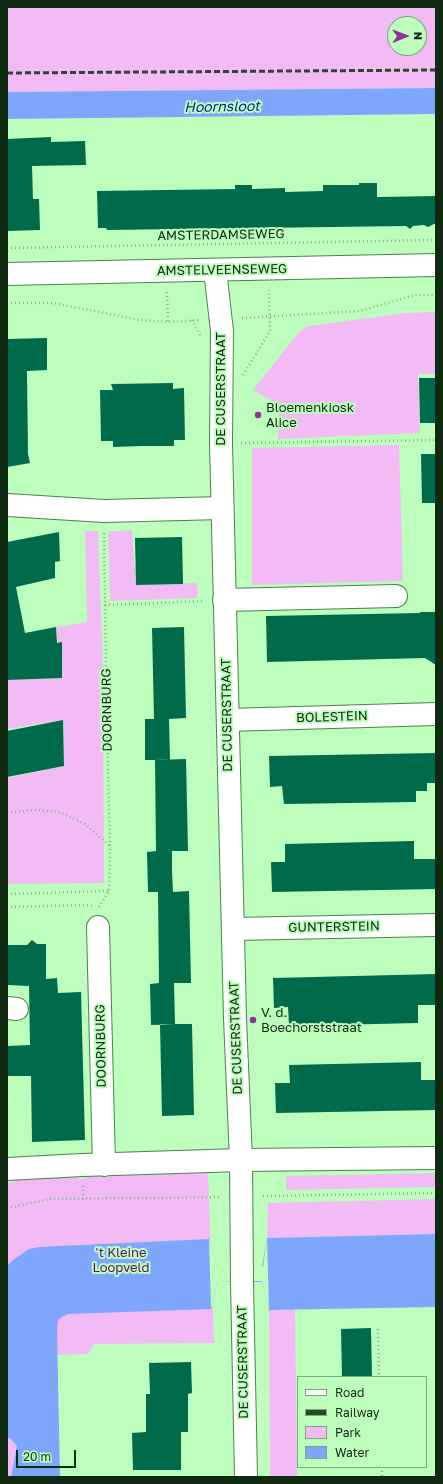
<!DOCTYPE html>
<html>
<head>
<meta charset="utf-8">
<style>
  body { margin:0 }
  #map { position:relative; width:443px; height:1484px; overflow:hidden; background:#bdfebd; font-family:"Golos Text",sans-serif }
  canvas { display:block }
  .frame { position:absolute; inset:0; border:8px solid #102a11; pointer-events:none }
  .legend { position:absolute; left:297px; top:1376px; width:130px; height:92px; box-sizing:border-box; background:#bdfebd; border:1px solid #78a978; margin:0; padding:5px 7px; list-style:none; font-size:12px; color:#102a11 }
  .legend li { display:flex; align-items:center; gap:8px; height:20px }
  .legend b { width:20px; border:1px solid #78a978 }
  .north { position:absolute; left:387px; top:16px; width:40px; height:40px; box-sizing:border-box; background:#bdfebd; border:1px solid #78a978; border-radius:50%; rotate:89deg; font-size:11px; font-weight:700; line-height:16px; text-align:center; color:#102a11 }
  .north::after { content:''; display:block; margin:auto; width:14px; height:18px; background:#91319a; clip-path:polygon(50% 0,100% 100%,50% 72%,0 100%) }
  .scale { position:absolute; left:16px; top:1450px; width:60px; height:18px; box-sizing:border-box; border:2px solid #102a11; border-top:0; padding-left:5px; font-size:12px; line-height:14px; white-space:nowrap; color:#102a11; -webkit-text-stroke:3px #bdfebd; paint-order:stroke }
</style>
</head>
<body>
<div id="map">
<canvas width="443" height="1484"></canvas>
<div class="frame"></div>
<ul class="legend">
<li><b style="height:5px;background:#fff"></b>Road</li>
<li><b style="height:5px;background:#29492a"></b>Railway</li>
<li><b style="height:11px;background:#f2bbf5"></b>Park</li>
<li><b style="height:11px;background:#7ea6fc"></b>Water</li>
</ul>
<div class="north">N</div>
<div class="scale">20 m</div>
</div>
<script>
const context = document.querySelector('canvas').getContext('2d');
context.lineJoin = 'round';
function paint(path, color) {
  context.fillStyle = color;
  context.fill(path, 'evenodd');
}
function toPath(rows) {
  const path = new Path2D();
  for (const r of rows) {
    path.moveTo(r[0], r[1]);
    for (let i = 2; i < r.length; i += 2) path.lineTo(r[i], r[i + 1]);
  }
  return path;
}
function trace(path, color, width, dash) {
  context.strokeStyle = color;
  context.lineWidth = width;
  context.lineCap = dash ? 'butt' : 'round';
  context.setLineDash(dash || []);
  context.stroke(path);
}
function label(font, color, halo, rows, align = 'center') {
  context.font = font + ' "Golos Text",sans-serif';
  context.lineWidth = 4;
  context.setLineDash([]);
  context.textBaseline = 'middle';
  context.strokeStyle = halo;
  context.fillStyle = color;
  for (const [text, x, y, turn = 0] of rows) {
    context.save();
    context.translate(x, y);
    context.rotate((+turn || 0) * Math.PI / 180);
    context.textAlign = isNaN(turn) ? turn : align;
    if (halo) context.strokeText(text, 0, 0);
    context.fillText(text, 0, 0);
    context.restore();
  }
}
const green = toPath([
  [7,7,436,7,436,88,7,92],
  [395,24,419,24,419,48,395,48],
  [436,312,436,374,418,374,420,433,278,439,279,405,253,390,299,332,308,326,406,313],
  [399,445,403,581,252,585,252,448],
  [132,530,136,585,197,583,198,598,110,601,108,532],
  [85,531,98,531,103,664,104,883,7,884,7,778,64,766,63,720,7,729,7,680,62,678,56,627,87,622],
  [208,1173,214,1343,94,1344,88,1354,57,1355,57,1344,19,1477,7,1477,7,1182,12,1182,12,1179,78,1177,78,1179,86,1179,85,1176],
  [436,1173,436,1187,286,1190,286,1176],
  [436,1199,436,1234,267,1238,268,1203],
  [295,1309,297,1477,270,1477,269,1310]
]);
const water = toPath([
  [436,88,436,114,7,119,7,92],
  [436,1234,436,1307,269,1310,262,1282,217,1282,211,1309,68,1314,62,1317,58,1320,57,1329,60,1477,11,1477,17,1446,10,1438,7,1437,7,1266,13,1260,29,1249,39,1247,209,1239,217,1267,262,1267,267,1238]
]);
const pier = toPath([
  [267,1238,269,1310,262,1281,217,1282,211,1309,209,1239,217,1267,263,1267]
]);
const building = toPath([
  [51,137,51,142,85,141,86,165,32,166,33,199,39,199,40,230,7,231,7,139],
  [359,183,377,183,377,197,436,196,436,223,428,227,424,225,413,226,410,229,406,226,107,230,106,228,98,228,97,191,235,189,235,185,252,185,252,189,285,188,285,192,323,191,323,185,359,185],
  [47,338,47,370,27,371,28,454,30,463,7,467,7,339],
  [419,378,436,378,436,423,420,423],
  [173,383,173,389,184,388,185,440,174,440,174,446,142,446,113,447,113,441,101,441,100,390,113,390,111,384],
  [421,454,436,454,436,503,422,503],
  [59,532,60,561,55,562,55,578,16,587,25,633,56,627,57,643,62,642,62,678,7,680,7,542],
  [182,537,183,584,136,585,135,538],
  [420,612,436,612,436,665,425,658,267,662,266,616,420,613],
  [184,627,186,718,169,719,170,760,145,760,145,719,154,719,152,628],
  [63,720,64,766,7,777,7,731],
  [436,753,436,783,427,783,427,791,416,791,416,802,284,804,282,786,270,787,269,756],
  [186,759,188,851,172,851,172,871,173,892,189,891,191,983,174,983,175,1024,151,1025,150,984,159,983,158,892,148,892,147,852,156,851,155,760],
  [414,841,414,859,436,859,436,889,272,892,271,862,285,862,285,844],
  [32,940,37,944,46,944,46,979,57,978,58,993,81,992,85,1140,32,1142,31,1076,7,1076,7,1046,30,1045,29,986,7,985,7,945,27,945],
  [436,974,436,1005,418,1005,418,1023,289,1026,288,1007,274,1008,273,978],
  [160,1024,192,1024,194,1115,162,1116],
  [421,1062,421,1080,436,1080,436,1110,276,1113,275,1083,290,1083,289,1065],
  [371,1328,372,1377,342,1377,341,1329],
  [191,1362,192,1393,188,1394,188,1432,181,1432,181,1470,133,1470,132,1433,146,1432,146,1394,150,1394,149,1363]
]);
const path = toPath([
  [7,248,436,240],
  [167,292,168,322],
  [7,303,53,303,140,320,168,322,201,320],
  [242,318,359,311,416,295,436,295],
  [192,320,200,335],
  [243,375,270,331,269,290],
  [241,443,436,440],
  [105,605,204,601],
  [7,813,34,810,60,812,85,824,110,846],
  [7,894,108,891],
  [7,907,85,905,93,906],
  [99,907,109,891,110,846,106,681,104,532],
  [83,1186,83,1199],
  [263,1196,436,1193],
  [7,1208,50,1199,222,1197],
  [378,1329,379,1377],
  [382,1467,382,1477]
]);
const minor = toPath([
  [7,505,104,511,222,508],
  [224,600,396,596],
  [228,720,436,714],
  [98,927,104,1165],
  [233,929,436,925],
  [7,1008,17,1009],
  [7,1169,82,1165,241,1160]
]);
const tertiary = toPath([
  [215,270,222,331,221,443,235,1018,241,1160,242,1282,246,1477],
  [241,1160,436,1158]
]);
const secondary = toPath([
  [7,274,436,265]
]);
const rail = toPath([
  [7,73,436,70]
]);
const markers = [
  [258,415,4,"#91319a"],
  [253,1020,4,"#91319a"]
];
const streetNames = [
  ["AMSTERDAMSEWEG",221,235,-1],
  ["AMSTELVEENSEWEG",222,270,-1],
  ["DE CUSERSTRAAT",221,389,-90],
  ["DOORNBURG",107,710,-91],
  ["DE CUSERSTRAAT",227,715,-91],
  ["BOLESTEIN",332,717,-2],
  ["GUNTERSTEIN",334,927,-1],
  ["DE CUSERSTRAAT",236,1038,-92],
  ["DOORNBURG",101,1046,-91],
  ["DE CUSERSTRAAT",243,1362,-91]
];
const poiNames = [
  ["Bloemenkiosk",266,408],
  ["Alice",266,423],
  ["V. d.",261,1013],
  ["Boechorststraat",261,1028]
];
const parkNames = [
  ["'t Kleine",121,1253],
  ["Loopveld",121,1268]
];
const waterNames = [
  ["Hoornsloot",222,107,-1]
];
paint(green, '#f2bbf5');
paint(water, '#7ea6fc');
paint(pier, '#bdfebd');
paint(building, '#006b4b');
trace(minor, '#488449', 24);
trace(tertiary, '#488449', 24);
trace(secondary, '#488449', 24);
trace(path, '#83b783', 2.5, [1, 3]);
trace(minor, '#fff', 22);
trace(tertiary, '#fff', 22);
trace(secondary, '#fff', 22);
trace(rail, '#29492a', 3, [6, 3]);
for (const [x, y, r, color] of markers) {
  const dot = new Path2D();
  dot.arc(x, y, r, 0, 2 * Math.PI);
  context.fillStyle = color;
  context.fill(dot);
  trace(dot, '#bdfebd', 1.5);
}
label('13px', '#102a11', '#bdfebd', streetNames);
label('13px', '#102a11', '#bdfebd', poiNames, 'left');
label('13px', '#620b69', '#bdfebd', parkNames);
label('italic 14px', '#021d9a', '#bdfebd', waterNames);
</script>
</body>
</html>
